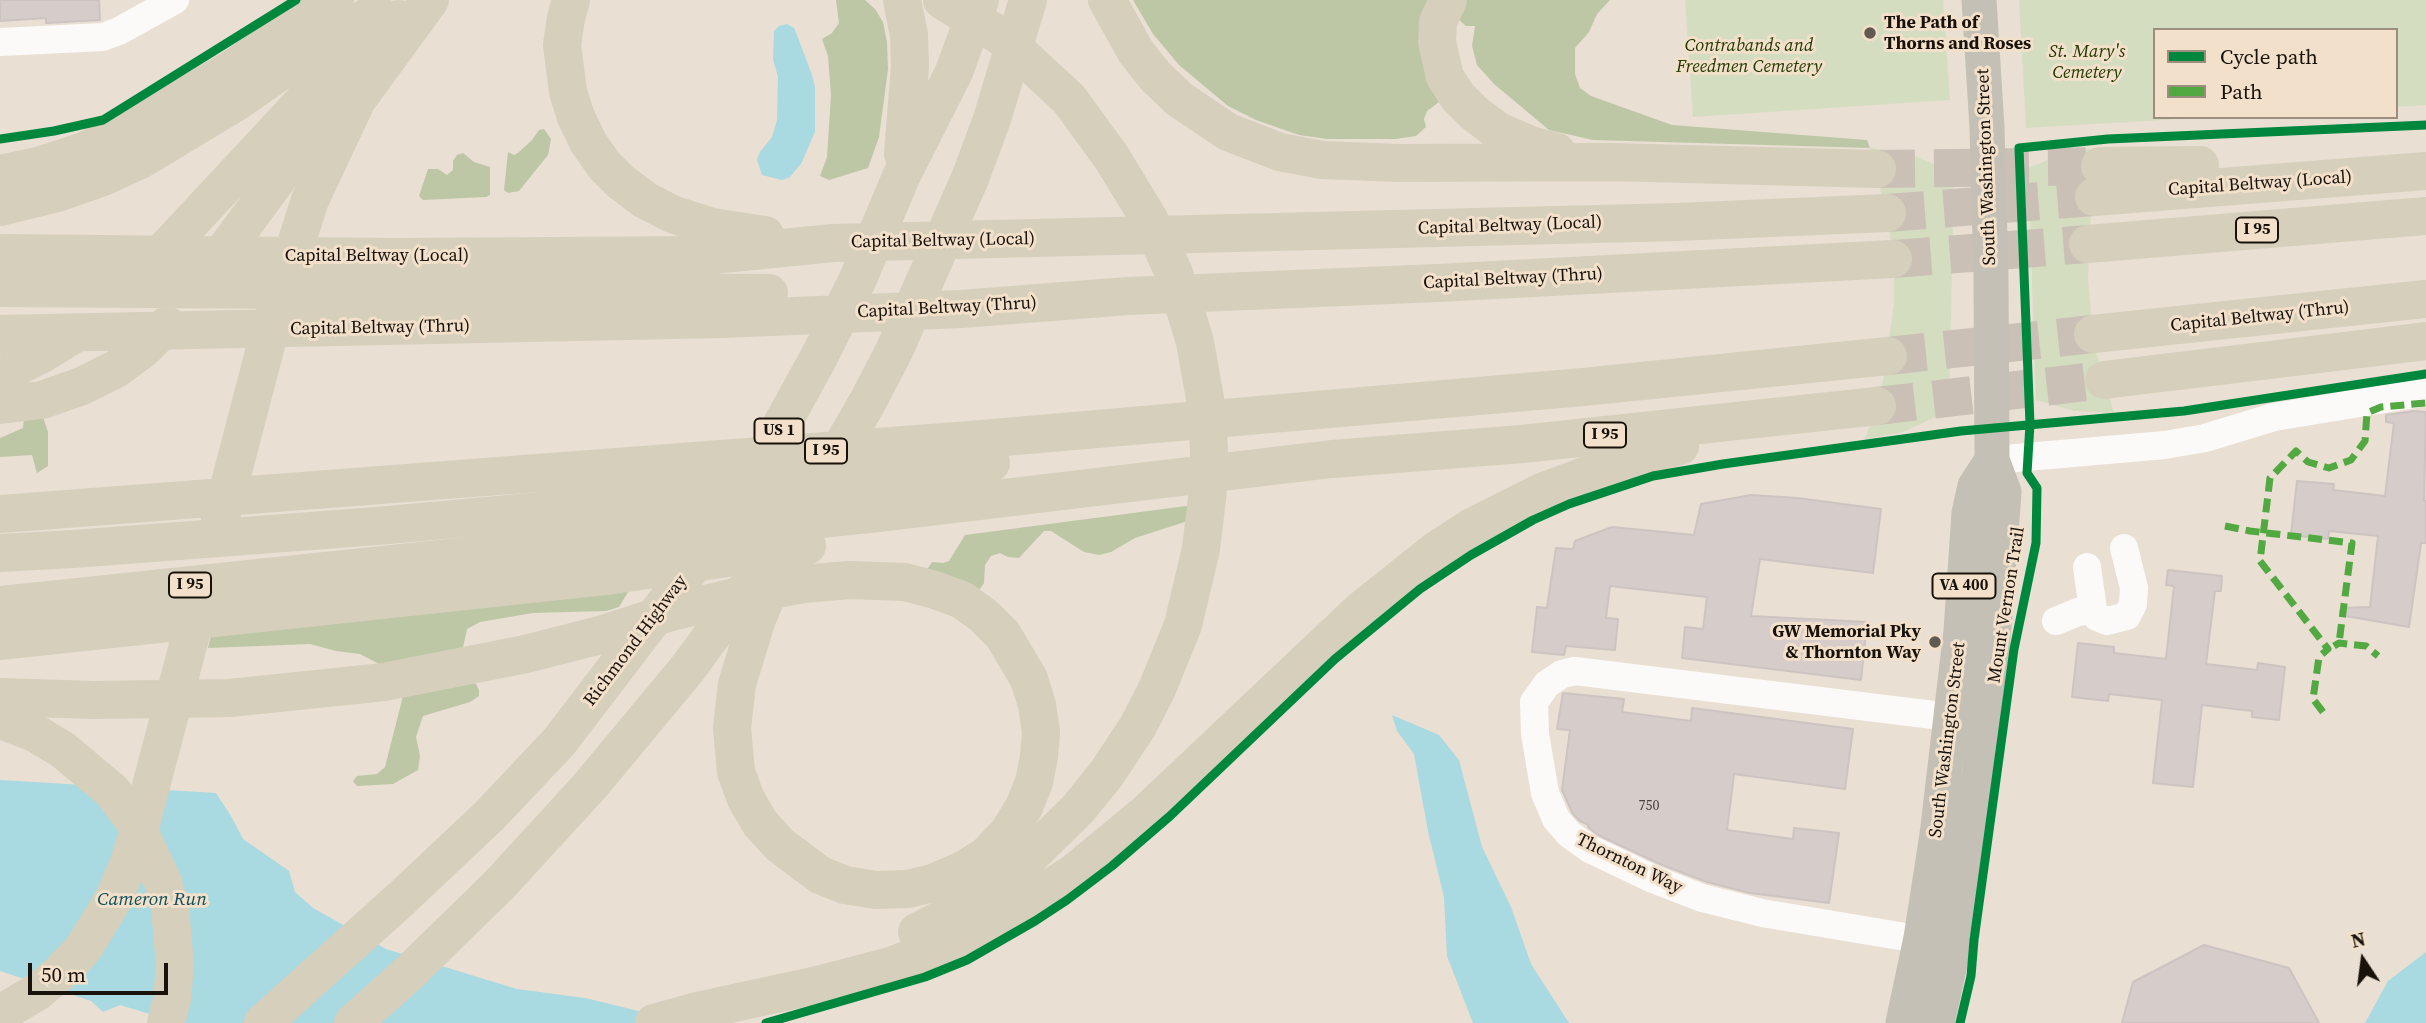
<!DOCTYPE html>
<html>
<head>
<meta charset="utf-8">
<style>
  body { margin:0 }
  #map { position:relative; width:2426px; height:1023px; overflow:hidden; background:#e9dfd3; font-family:"Source Serif 4",serif }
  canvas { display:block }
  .legend { position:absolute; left:2153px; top:28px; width:245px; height:91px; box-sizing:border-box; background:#f2e0ca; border:2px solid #9b8e7e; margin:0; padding:9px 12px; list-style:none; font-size:21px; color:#18120b }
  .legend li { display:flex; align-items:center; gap:14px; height:35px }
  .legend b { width:35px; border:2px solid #9b8e7e }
  .north { position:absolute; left:2328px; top:925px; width:70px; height:70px; -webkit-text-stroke:5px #f2e0ca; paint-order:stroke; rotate:347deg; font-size:19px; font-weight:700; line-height:28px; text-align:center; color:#18120b }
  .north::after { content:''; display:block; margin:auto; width:24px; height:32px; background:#18120b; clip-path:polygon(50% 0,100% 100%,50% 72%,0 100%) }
  .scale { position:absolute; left:28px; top:963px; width:140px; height:32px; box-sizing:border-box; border:4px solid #18120b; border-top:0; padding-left:9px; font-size:21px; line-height:24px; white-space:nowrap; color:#18120b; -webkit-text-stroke:5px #f2e0ca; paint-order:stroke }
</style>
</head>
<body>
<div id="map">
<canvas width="2426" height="1023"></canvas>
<ul class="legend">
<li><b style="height:9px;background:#00873e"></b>Cycle path</li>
<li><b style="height:9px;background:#52a841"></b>Path</li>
</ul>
<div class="north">N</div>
<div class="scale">50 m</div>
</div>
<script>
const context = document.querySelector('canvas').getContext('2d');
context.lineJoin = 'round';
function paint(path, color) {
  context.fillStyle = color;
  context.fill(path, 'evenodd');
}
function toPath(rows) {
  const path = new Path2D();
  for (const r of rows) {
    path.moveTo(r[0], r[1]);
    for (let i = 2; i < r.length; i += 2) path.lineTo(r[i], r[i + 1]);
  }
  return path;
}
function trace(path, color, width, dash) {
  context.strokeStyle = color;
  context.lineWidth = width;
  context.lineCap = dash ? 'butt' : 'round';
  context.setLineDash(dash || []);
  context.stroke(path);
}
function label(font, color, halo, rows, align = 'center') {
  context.font = font + ' "Source Serif 4",serif';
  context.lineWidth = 6;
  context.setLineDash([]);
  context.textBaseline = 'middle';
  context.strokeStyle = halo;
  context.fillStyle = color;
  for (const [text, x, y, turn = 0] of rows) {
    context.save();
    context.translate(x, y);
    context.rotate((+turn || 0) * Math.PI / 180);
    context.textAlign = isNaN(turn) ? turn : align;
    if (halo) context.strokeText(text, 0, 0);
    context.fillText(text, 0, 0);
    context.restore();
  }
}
const green = toPath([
  [1685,0,1943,0,1950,100,1693,117],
  [2019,0,2426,0,2426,105,2396,107,2396,30,2155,30,2155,117,2214,117,2026,128],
  [2106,147,2091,208,2088,279,2092,326,2096,352,2114,413,2075,411,2036,400,2028,168,2070,151],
  [1870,148,1908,153,1954,173,1949,411,1903,432,1865,439,1877,406,1884,376,1894,303,1894,272,1889,225]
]);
const forest = toPath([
  [836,0,865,0,875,9,883,22,887,42,888,69,879,137,868,168,829,180,820,176,827,157,831,95,828,56,822,39,832,33,839,23],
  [1133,0,1437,0,1439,102,1427,111,1424,119,1426,127,1416,136,1395,139,1327,139,1299,135,1256,120,1228,106,1179,65,1153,34],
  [1465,0,1610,0,1597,14,1589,32,1575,48,1575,74,1580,88,1591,96,1672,125,1867,140,1870,148,1593,140,1549,130,1494,84,1477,65,1472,46,1475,26,1466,26,1458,19],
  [544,129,551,139,548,155,519,191,508,193,504,190,508,152,514,155,519,152,532,140,539,130],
  [463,153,474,162,490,167,490,195,486,197,423,200,419,196,428,169,438,169,447,175,453,170,453,161,457,155],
  [24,417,43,417,48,432,48,466,37,473,32,455,0,457,0,438,23,428],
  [1194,505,1191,520,1135,538,1111,552,1099,555,1084,552,1051,531,1044,531,1019,558,1008,557,1000,553,991,556,985,565,984,583,977,593,926,571,932,562,943,563,949,561,965,535],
  [633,584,619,607,606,611,533,613,480,622,467,629,462,652,385,667,360,654,336,651,310,644,208,648,212,631],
  [474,680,479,690,479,696,470,702,423,716,416,737,420,756,418,770,393,784,357,786,353,781,357,776,377,774,385,767,404,692]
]);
const water = toPath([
  [787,24,794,28,797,35,812,75,815,87,815,132,801,164,790,177,782,180,762,175,757,160,760,152,772,137,777,120,778,77,773,59,774,31,779,26],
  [1392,715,1439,735,1459,760,1482,847,1511,907,1531,964,1569,1023,1473,1023,1447,956,1444,897,1428,831,1414,754,1397,731],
  [0,780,216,793,231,816,243,839,289,871,295,892,313,908,386,949,517,989,585,998,688,1023,180,1023,120,1005,103,1012,91,1001,0,971],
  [2426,952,2426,1023,2365,1023,2388,981]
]);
const building = toPath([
  [0,0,99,0,100,20,46,23,46,18,0,21,0,0],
  [2414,411,2426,412,2424,501,2426,501,2426,543,2421,543,2409,627,2340,615,2341,608,2370,607,2378,536,2329,531,2328,539,2291,535,2297,481,2334,484,2333,490,2385,496,2394,423,2386,422,2386,415,2414,411],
  [1751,495,1797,498,1881,509,1873,573,1760,559,1751,616,1867,622,1861,680,1682,658,1685,627,1703,629,1707,597,1610,586,1606,618,1618,619,1615,650,1566,646,1564,655,1532,652,1537,607,1547,608,1556,548,1573,549,1575,541,1612,527,1694,535,1701,504,1751,495],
  [2168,570,2222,576,2221,591,2215,591,2206,664,2257,670,2258,663,2285,667,2279,720,2252,717,2252,711,2202,705,2193,787,2153,783,2162,700,2109,694,2108,701,2072,697,2078,643,2114,647,2114,653,2166,659,2174,586,2166,585,2168,570],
  [1563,693,1624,699,1622,712,1691,721,1692,708,1853,729,1845,789,1734,774,1727,830,1793,839,1794,828,1839,833,1829,903,1750,893,1707,882,1660,864,1598,835,1588,827,1589,825,1580,821,1573,814,1562,790,1570,730,1557,729,1563,693],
  [2204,945,2289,968,2319,1023,2122,1023,2133,982,2204,945]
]);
const highwayTunnel = toPath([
  [1877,169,2100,166],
  [1887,213,2094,197],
  [1893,259,2088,244],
  [1888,356,2093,334],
  [1877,406,2104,380]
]);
const minor = toPath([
  [0,42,103,37,119,31,175,0],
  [1992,460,2165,445,2205,438,2274,417,2426,392],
  [2087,567,2093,610],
  [2056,621,2078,612,2093,610,2097,617,2107,621,2127,616,2133,604,2134,588,2124,548],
  [1941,943,1762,913,1702,898,1653,879,1590,849,1569,834,1556,819,1545,793,1535,734,1534,702,1547,684,1562,674,1575,671,1950,717]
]);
const major = toPath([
  [1903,1023,1921,938,1937,835,1961,631,1969,513,1975,486,1992,460],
  [1937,1023,1954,946,1980,771,1995,616,2004,492,1992,460,1991,276,1987,127,1979,0]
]);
const highway = toPath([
  [571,0,566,18,562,45,568,92,576,117,588,142,604,165,621,182,645,200,672,214,712,227,765,235],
  [902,0,909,35,910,66,903,154],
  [1107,0,1136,52,1155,76,1179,99,1228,132,1280,152,1322,160,1401,163,1610,162,1877,169],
  [1448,0,1438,22,1437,42,1445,77,1458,97,1474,113,1498,131,1533,146,1557,152],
  [2100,166,2200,165],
  [0,174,38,166,84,151,125,132,227,72,335,0],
  [2094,197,2426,171],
  [0,207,57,193,103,177,142,159,238,101,304,55,376,12],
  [2088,244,2426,216],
  [0,253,394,257,712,255,833,243,1677,222,1887,213],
  [149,267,314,90,370,40,399,19],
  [209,272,341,92],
  [0,288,769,293],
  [0,334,722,319,961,309,1128,296,1438,283,1893,259],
  [2093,334,2426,299],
  [0,375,42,354,76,333],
  [2104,380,2426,341],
  [0,405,42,400,82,386,116,369,143,349,167,325],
  [830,467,868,401,894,351,971,176,992,119,1028,0],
  [0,514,970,440,1583,387,1888,356],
  [220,521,276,307,310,200,357,100,430,0],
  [0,553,73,549,377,526,695,497,991,463],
  [0,605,878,513,1332,459,1522,444,1877,406],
  [0,641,614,575,807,546],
  [0,697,94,700,230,698,384,682,526,654,600,635,671,612,735,597,803,584,849,580,905,582,935,590,962,600,984,616,1003,635,1029,679,1037,705,1041,732,1039,757,1034,782,1024,807,1008,833,986,856,961,871,933,883,908,889,876,890,845,885,820,875,780,845,760,823,746,799,736,772,732,728,737,684,757,619,802,512],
  [0,720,35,733,63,750,112,791,133,819,163,882,170,908,175,965,172,999,166,1023],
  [917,932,954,913,989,890,1027,859,1078,809,1107,773,1138,726,1157,689,1183,625,1201,549,1210,473,1207,410,1195,342,1174,273,1149,219,1112,158,1069,99,1002,37,942,0],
  [0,1014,37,992,61,972,83,949,113,900,128,865,141,824,201,596],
  [263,1023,402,898,489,816,559,742,679,585,731,510,775,437,820,355,857,281,901,177,954,72,980,0],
  [353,1023,410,972,500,884,589,787,688,668,748,586],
  [654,1023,697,1011,822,984,891,966,960,939,1017,910,1075,872,1144,815,1361,610,1435,551,1472,527,1544,491,1625,461,1680,446]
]);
const quiet = toPath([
  [2225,526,2250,531,2352,543,2339,643],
  [2334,646,2339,643,2366,646,2378,656],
  [2323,712,2313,699,2319,657,2328,649,2260,561,2270,478,2296,451,2308,462,2329,468,2351,460,2365,441,2367,413,2381,407,2426,403]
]);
const cycleway = toPath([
  [0,139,54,131,103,120,296,0],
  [766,1023,925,977,967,960,1035,921,1067,900,1112,866,1170,816,1335,659,1420,589,1471,555,1533,520,1569,504,1653,476,1723,464,1961,431,2184,411,2426,374],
  [1960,1023,1971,976,1974,940,2014,649,2036,543,2037,488,2027,473,2030,424,2019,148,2108,139,2426,125]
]);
const markers = [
  [1870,33,7,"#615a51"],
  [1935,642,7,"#615a51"]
];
const numberNames = [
  ["750",1649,806]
];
const shields = [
  [2257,230,42],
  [779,431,49],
  [1605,435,42],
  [826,451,42],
  [190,585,42],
  [1964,586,63]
];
const shieldNames = [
  ["I 95",2257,230],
  ["US 1",779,431],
  ["I 95",1605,435],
  ["I 95",826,451],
  ["I 95",190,585],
  ["VA 400",1964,586]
];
const poiNames = [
  ["The Path of",1884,23],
  ["Thorns and Roses",1884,44],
  ["GW Memorial Pky",1921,632,"right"],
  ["& Thornton Way",1921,653,"right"]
];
const parkNames = [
  ["Contrabands and",1749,46],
  ["Freedmen Cemetery",1749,67],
  ["St. Mary's",2087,52],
  ["Cemetery",2087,73]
];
const streetNames = [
  ["South Washington Street",1987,167,-92],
  ["Capital Beltway (Local)",2260,184,-4],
  ["Capital Beltway (Local)",1510,226,-2],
  ["Capital Beltway (Local)",943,241,-1],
  ["Capital Beltway (Local)",377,256],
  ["Capital Beltway (Thru)",1513,279,-3],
  ["Capital Beltway (Thru)",947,308,-3],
  ["Capital Beltway (Thru)",2260,317,-6],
  ["Capital Beltway (Thru)",380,328,-1],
  ["Mount Vernon Trail",2007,605,-81],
  ["Richmond Highway",636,641,-53],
  ["South Washington Street",1948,740,-83],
  ["Thornton Way",1629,864,26]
];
const waterNames = [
  ["Cameron Run",152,900]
];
paint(green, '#d5ddc1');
paint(forest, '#bdc7a6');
paint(water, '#a9d9e1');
paint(building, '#d6cdcb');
trace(building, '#cdc4c2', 2);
trace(highwayTunnel, '#cac0b5', 38, [38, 19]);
trace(minor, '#fcfaf8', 28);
trace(major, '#c5c0b5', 35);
trace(highway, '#d5cfbc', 38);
trace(quiet, '#52a841', 7, [14, 7]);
trace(cycleway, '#00873e', 9);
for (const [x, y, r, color] of markers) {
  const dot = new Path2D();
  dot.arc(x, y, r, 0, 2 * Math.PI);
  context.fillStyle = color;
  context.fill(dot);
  trace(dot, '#f2e0ca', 2.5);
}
label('14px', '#4a433d', null, numberNames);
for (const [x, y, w] of shields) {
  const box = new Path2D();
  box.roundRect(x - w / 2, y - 12.5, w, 25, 5);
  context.fillStyle = '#f2e0ca';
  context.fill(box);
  trace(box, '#18120b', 2);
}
label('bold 16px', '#18120b', null, shieldNames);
label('bold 18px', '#18120b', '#f2e0ca', poiNames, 'left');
label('italic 18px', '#233b03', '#f2e0ca', parkNames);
label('18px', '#18120b', '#f2e0ca', streetNames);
label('italic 19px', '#0d4e5a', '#f2e0ca', waterNames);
</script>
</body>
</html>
